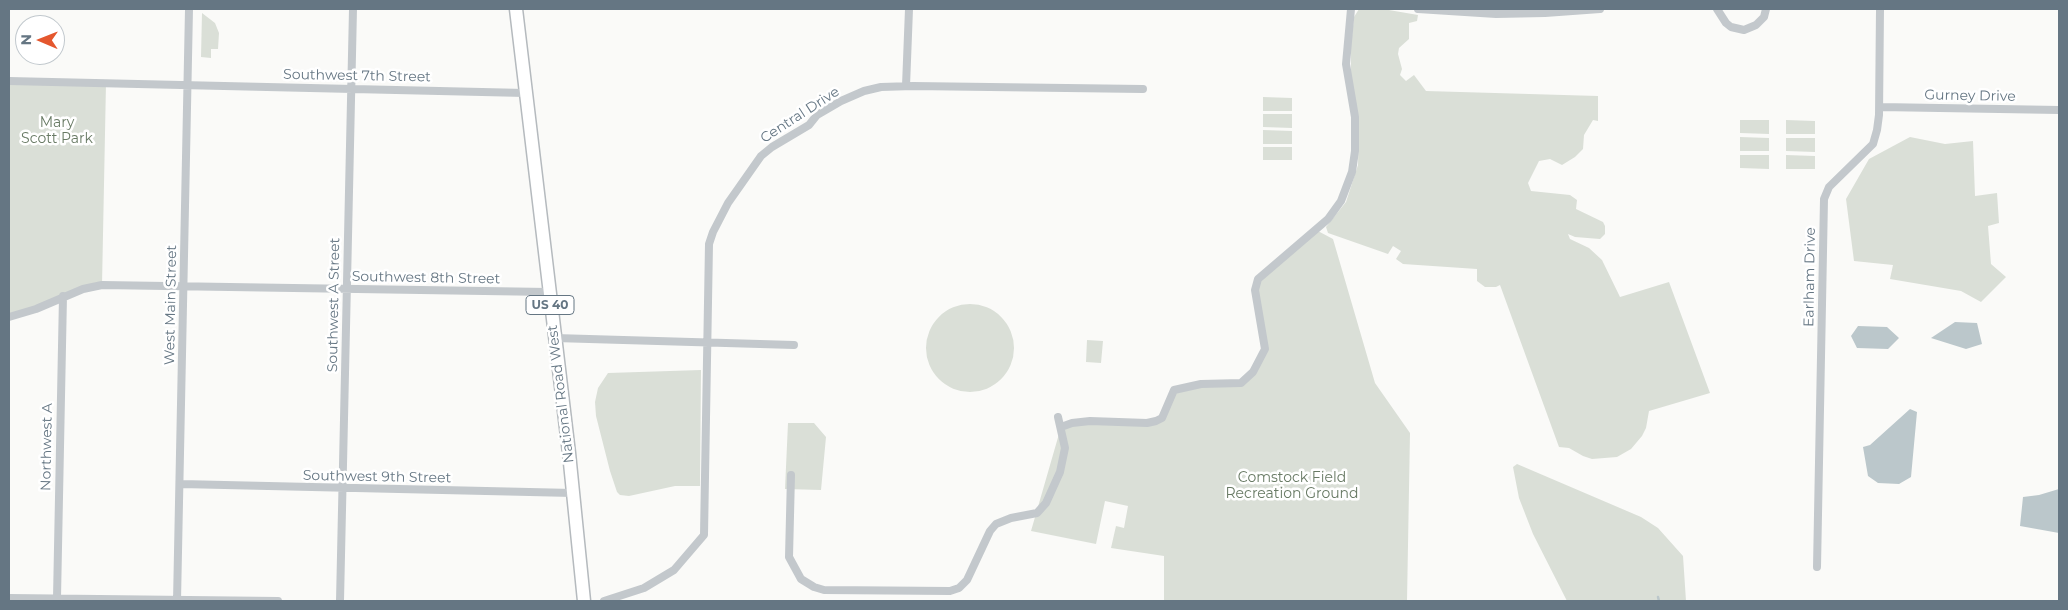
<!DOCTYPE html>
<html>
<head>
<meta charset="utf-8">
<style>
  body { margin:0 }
  #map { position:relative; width:2068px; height:610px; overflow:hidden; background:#fafaf8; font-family:Montserrat,sans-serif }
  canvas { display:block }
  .frame { position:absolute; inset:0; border:10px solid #657683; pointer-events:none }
  .north { position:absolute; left:15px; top:15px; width:50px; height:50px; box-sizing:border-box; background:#fff; border:1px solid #c1c8cd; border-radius:50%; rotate:271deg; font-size:14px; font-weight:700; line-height:20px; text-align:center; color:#657683 }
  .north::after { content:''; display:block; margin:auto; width:18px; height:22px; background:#e4572e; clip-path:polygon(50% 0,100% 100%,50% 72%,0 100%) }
</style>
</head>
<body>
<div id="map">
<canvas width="2068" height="610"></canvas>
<div class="frame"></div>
<div class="north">N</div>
</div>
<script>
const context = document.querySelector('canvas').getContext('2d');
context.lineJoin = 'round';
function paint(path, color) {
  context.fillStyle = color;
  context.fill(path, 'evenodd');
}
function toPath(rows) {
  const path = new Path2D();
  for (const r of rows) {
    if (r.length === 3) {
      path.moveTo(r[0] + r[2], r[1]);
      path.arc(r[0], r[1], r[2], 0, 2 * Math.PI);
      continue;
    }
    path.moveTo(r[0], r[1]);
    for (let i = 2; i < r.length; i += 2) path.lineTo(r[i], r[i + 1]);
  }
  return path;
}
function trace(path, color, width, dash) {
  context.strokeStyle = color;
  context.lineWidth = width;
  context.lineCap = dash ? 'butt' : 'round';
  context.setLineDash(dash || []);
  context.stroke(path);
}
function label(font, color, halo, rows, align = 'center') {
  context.font = font + ' Montserrat,sans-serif';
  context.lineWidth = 5;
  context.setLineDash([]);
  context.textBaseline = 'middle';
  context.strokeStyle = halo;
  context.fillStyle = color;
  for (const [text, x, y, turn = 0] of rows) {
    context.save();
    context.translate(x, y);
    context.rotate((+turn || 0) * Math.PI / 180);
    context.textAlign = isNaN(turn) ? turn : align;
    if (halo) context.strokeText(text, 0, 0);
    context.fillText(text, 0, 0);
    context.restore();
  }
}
const green = toPath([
  [1359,9,1383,9,1418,15,1417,21,1409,23,1409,39,1399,48,1398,54,1402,69,1400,75,1406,81,1414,75,1426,91,1598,96,1598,121,1593,120,1584,135,1583,149,1575,157,1562,165,1550,159,1539,161,1528,183,1531,191,1570,195,1577,200,1576,209,1603,222,1605,226,1605,234,1600,239,1575,237,1568,234,1570,239,1589,248,1602,260,1620,297,1669,282,1710,393,1649,411,1646,428,1642,436,1631,449,1617,457,1592,459,1583,456,1569,448,1559,447,1500,285,1496,287,1485,287,1477,281,1477,269,1403,264,1396,259,1401,251,1393,246,1388,254,1328,233,1326,227,1346,202,1358,165,1359,120,1351,76,1351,45,1354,17],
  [202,13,215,23,219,33,218,49,211,49,211,58,201,57],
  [9,81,106,83,102,285,9,317],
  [1263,97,1292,98,1292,111,1263,111],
  [1263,114,1292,114,1292,128,1263,127],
  [1740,120,1769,120,1769,134,1740,133],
  [1786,120,1815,121,1815,134,1786,134],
  [1263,130,1292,131,1292,144,1263,144],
  [1740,137,1769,138,1769,151,1740,151],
  [1910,137,1945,144,1973,141,1975,196,1997,193,1999,223,1988,226,1991,264,2006,277,1981,302,1961,291,1890,279,1893,265,1854,261,1846,199,1869,159],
  [1786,138,1815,138,1815,152,1786,151],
  [1263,147,1292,147,1292,160,1263,160],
  [1740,155,1769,155,1769,169,1740,168],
  [1786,155,1815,156,1815,169,1786,169],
  [1316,230,1333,239,1375,383,1410,433,1407,601,1164,601,1164,556,1111,548,1116,526,1124,528,1128,506,1105,501,1096,544,1031,531,1061,427,1072,423,1156,421,1174,390,1241,382,1265,349,1259,319,1258,279],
  [970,348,44],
  [1087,340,1103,341,1101,363,1086,362],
  [701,370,700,486,675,486,629,496,620,495,617,492,610,471,596,416,595,402,598,388,608,373],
  [788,423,814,423,826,437,821,490,785,489],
  [1517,464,1641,517,1658,528,1683,556,1686,601,1567,601,1533,534,1519,498,1513,467]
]);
const water = toPath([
  [1955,322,1977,323,1982,344,1966,349,1931,338],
  [1858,326,1887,327,1899,338,1888,349,1857,348,1851,336],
  [1910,409,1917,412,1911,477,1899,484,1878,483,1868,476,1863,447,1870,445],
  [2059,489,2059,533,2020,526,2023,497,2039,495]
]);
const stream = toPath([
  [1658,597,1659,601]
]);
const minor = toPath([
  [1418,9,1496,14,1545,13,1600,9],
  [1717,9,1726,23,1731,27,1744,30,1756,25,1764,17,1766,9],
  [9,81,525,93],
  [906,86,909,9],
  [1880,107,2059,110],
  [9,317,36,309,83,289,102,285,548,292],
  [555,338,794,345],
  [1061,427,1072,423,1090,421,1147,423,1156,421,1162,418,1174,390,1201,384,1241,383,1253,372,1265,349,1255,290,1258,279,1328,219,1341,201,1352,172,1355,151,1355,117,1346,64,1351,9],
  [791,475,789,557,801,579,814,587,824,590,950,591,959,588,967,580,990,531,996,524,1011,518,1037,513,1046,503,1060,472,1065,448,1058,417],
  [181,484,573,493],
  [1817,567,1824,199,1829,187,1873,144,1877,130,1879,115,1880,9],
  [9,598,278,601],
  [57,598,63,296],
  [177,601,189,9],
  [340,601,353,9],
  [604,601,644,588,674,570,704,535,709,244,713,232,728,203,761,156,772,147,809,125,817,115,841,101,864,91,881,87,913,86,1143,89]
]);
const primary = toPath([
  [516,9,569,453,584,601]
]);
const shields = [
  [550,305,48]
];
const shieldNames = [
  ["US 40",550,305]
];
const streetNames = [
  ["Southwest 7th Street",357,76,1],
  ["Gurney Drive",1970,96,1],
  ["Central Drive",800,115,-33],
  ["Earlham Drive",1810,277,-89],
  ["Southwest 8th Street",426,278,1],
  ["West Main Street",171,305,-89],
  ["Southwest A Street",334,305,-89],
  ["National Road West",561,394,-97],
  ["Northwest A",47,447,-89],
  ["Southwest 9th Street",377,477,1]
];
const parkNames = [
  ["Mary",57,123],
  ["Scott Park",57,139],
  ["Comstock Field",1292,478],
  ["Recreation Ground",1292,494]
];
paint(green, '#dadfd7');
paint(water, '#bbc7cb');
trace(stream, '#bbc7cb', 2.5);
trace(primary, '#b5babe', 15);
trace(minor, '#c3c8cc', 8);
trace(primary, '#fff', 12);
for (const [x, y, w] of shields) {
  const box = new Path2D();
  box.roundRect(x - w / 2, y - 9.5, w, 19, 4);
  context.fillStyle = '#fff';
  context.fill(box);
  trace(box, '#657683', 1);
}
label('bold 12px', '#657683', null, shieldNames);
label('14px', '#657683', '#fff', streetNames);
label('14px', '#687a64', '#fff', parkNames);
</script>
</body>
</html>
